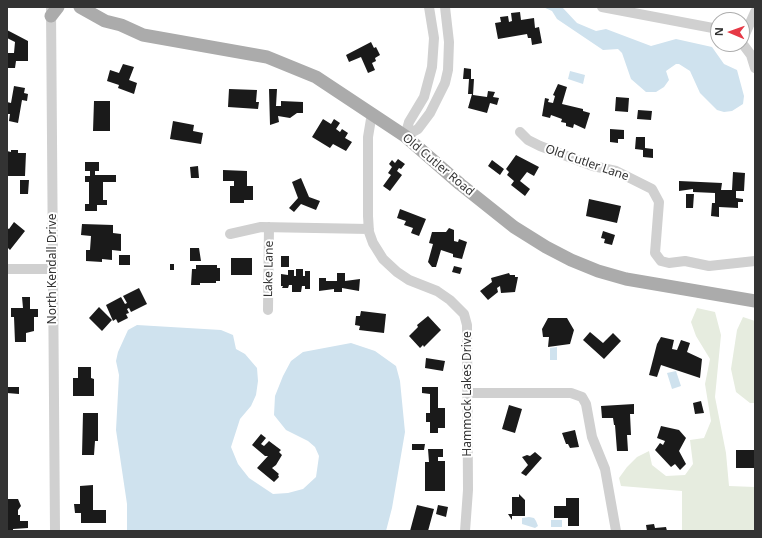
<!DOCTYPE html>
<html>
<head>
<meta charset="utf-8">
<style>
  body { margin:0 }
  #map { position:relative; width:762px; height:538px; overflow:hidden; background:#fff; font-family:"Noto Sans",sans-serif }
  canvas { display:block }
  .frame { position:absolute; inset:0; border:8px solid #333; pointer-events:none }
  .north { position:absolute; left:710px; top:12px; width:40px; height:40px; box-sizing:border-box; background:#fff; border:1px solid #adadad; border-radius:50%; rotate:272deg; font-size:11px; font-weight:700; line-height:16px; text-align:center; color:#333 }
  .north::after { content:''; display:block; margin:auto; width:14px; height:18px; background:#e63946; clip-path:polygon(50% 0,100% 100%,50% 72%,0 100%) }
</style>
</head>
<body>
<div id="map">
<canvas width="762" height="538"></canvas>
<div class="frame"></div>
<div class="north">N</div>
</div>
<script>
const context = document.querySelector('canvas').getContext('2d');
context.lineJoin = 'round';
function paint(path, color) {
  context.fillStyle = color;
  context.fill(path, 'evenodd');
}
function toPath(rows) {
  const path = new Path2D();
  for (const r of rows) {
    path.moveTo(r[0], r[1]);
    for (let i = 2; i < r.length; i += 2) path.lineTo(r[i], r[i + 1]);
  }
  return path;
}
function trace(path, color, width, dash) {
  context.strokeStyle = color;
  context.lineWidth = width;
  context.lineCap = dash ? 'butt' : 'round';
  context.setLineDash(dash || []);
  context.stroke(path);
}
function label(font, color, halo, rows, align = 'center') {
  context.font = font + ' "Noto Sans",sans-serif';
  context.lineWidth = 4;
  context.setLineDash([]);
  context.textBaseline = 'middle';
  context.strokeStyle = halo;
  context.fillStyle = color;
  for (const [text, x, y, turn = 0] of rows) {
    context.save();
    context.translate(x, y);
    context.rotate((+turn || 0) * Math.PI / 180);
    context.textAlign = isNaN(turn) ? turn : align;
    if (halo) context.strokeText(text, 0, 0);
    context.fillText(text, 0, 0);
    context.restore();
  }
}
const green = toPath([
  [697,308,715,312,721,335,715,397,726,453,729,486,755,487,755,531,682,531,682,491,621,486,619,478,627,467,637,457,649,451,652,465,666,476,685,475,693,464,690,440,704,438,711,421,705,384,710,359,696,336,691,322],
  [743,317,755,321,755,403,750,403,736,392,731,369,737,330]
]);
const water = toPath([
  [543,7,562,7,577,23,596,31,606,29,651,46,676,39,712,47,724,64,737,70,744,96,743,104,732,111,724,112,717,110,700,93,690,71,679,64,676,64,666,71,669,80,664,87,656,92,646,92,631,79,622,53,618,49,603,50,557,19,552,11],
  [570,71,585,75,583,84,568,79],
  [137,325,221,330,233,335,236,349,245,354,257,368,258,381,256,395,251,406,240,419,231,447,238,464,249,478,273,494,288,493,303,489,316,477,319,456,315,447,308,441,286,430,274,415,275,396,283,376,291,361,303,352,351,343,375,351,396,366,400,381,405,432,392,508,386,531,127,531,127,504,116,430,119,375,116,361,118,352,128,330],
  [557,347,557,360,550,360,550,348],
  [676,371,681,386,672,389,667,373],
  [529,517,534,518,536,521,538,526,535,528,522,524,522,518],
  [551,520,562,520,562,527,551,527]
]);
const building = toPath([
  [520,12,521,20,534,18,535,28,539,27,542,43,532,45,531,38,528,38,527,34,498,39,495,23,501,22,500,17,508,16,509,22,512,21,511,13],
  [7,30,28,41,28,61,16,61,15,68,7,68,7,53,14,53,15,42,7,38],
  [371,42,374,48,376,47,380,55,375,58,376,61,372,63,375,70,368,73,361,57,349,62,346,55],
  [123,64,134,67,129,80,137,83,134,94,118,88,119,85,107,81,110,70,119,73],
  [464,68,471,69,471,79,474,79,473,95,487,97,488,91,495,92,493,97,499,98,497,105,490,103,487,113,468,108,472,94,468,94,469,79,463,79],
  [558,84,567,87,562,104,583,109,583,111,590,113,585,129,574,124,573,128,566,126,566,123,561,122,562,119,551,115,550,118,542,116,545,98,549,99,548,102,553,103,555,96,553,95],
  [14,86,25,88,24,93,28,94,27,101,22,100,18,123,9,121,10,114,7,114,7,102,11,103],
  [229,89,257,90,256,102,259,102,258,109,228,107],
  [269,89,277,89,276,106,281,106,281,101,303,102,303,113,297,113,290,118,278,116,279,122,270,125],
  [616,97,629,98,628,112,615,111],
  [94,101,110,101,110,131,93,131],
  [638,110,652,111,651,120,637,119],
  [323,119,331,124,334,119,340,123,336,129,340,132,342,129,348,133,345,138,352,142,346,151,333,144,330,148,312,137],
  [173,121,194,125,193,131,203,133,201,144,170,139],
  [610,129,624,130,624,139,618,139,618,143,610,142],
  [636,137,645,137,645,148,653,149,653,158,643,157,643,150,635,149],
  [11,150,18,150,18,153,26,153,25,176,7,176,7,151,11,152],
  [516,155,539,167,534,176,527,172,520,181,530,189,525,196,511,185,514,181,507,175,509,172,506,169],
  [398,159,405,164,401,169,399,168,397,171,402,175,390,191,383,186,391,175,388,173,392,167,389,164,392,160,395,163],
  [492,160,504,169,500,175,488,166],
  [85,162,99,162,99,171,95,171,95,175,116,175,116,182,103,182,103,200,107,200,107,205,97,205,97,211,85,211,85,204,89,204,89,182,85,182,85,176,90,176,90,171,85,171],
  [198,166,199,178,191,178,190,167],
  [223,170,247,171,247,186,253,186,253,200,244,200,244,203,230,203,230,186,234,186,234,181,223,181],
  [733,172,745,173,744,191,736,191,736,198,743,199,743,202,738,202,738,208,719,207,719,217,711,216,712,203,715,203,715,193,693,192,693,189,679,191,679,181,722,183,721,190,732,190],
  [301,178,309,197,320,201,316,210,301,204,294,212,289,208,298,198,292,182],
  [20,180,29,180,28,194,20,194],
  [686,194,694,194,693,208,686,208],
  [589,199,621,206,617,223,586,216],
  [400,209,426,219,419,236,411,233,413,228,404,225,406,221,397,218],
  [14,222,25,231,10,250,7,247,7,228,9,229],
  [82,224,113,225,113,233,121,234,121,251,112,250,112,260,102,259,102,262,86,261,86,250,90,250,91,236,81,235],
  [449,228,454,230,454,241,458,242,459,239,467,242,462,259,453,257,453,254,441,250,436,267,432,267,428,262,433,244,429,243,432,232,446,232],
  [603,231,615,235,612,245,604,243,605,239,601,238],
  [190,248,199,248,201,261,190,261],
  [119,255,130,255,130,265,119,265],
  [281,256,289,256,289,267,281,267],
  [231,258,252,258,252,275,231,275],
  [170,264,174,264,174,270,170,270],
  [196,265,217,265,217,268,220,268,220,281,216,281,216,283,200,283,200,285,191,285,192,269,196,269],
  [454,266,462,268,460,274,452,272],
  [296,269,303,269,303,276,305,276,305,271,310,271,310,289,305,289,305,286,302,286,301,292,292,292,292,285,289,285,288,288,282,288,283,286,281,286,281,274,288,275,288,270,294,270,294,276,296,276],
  [337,273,345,273,345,281,360,279,359,291,342,288,342,292,334,292,334,289,319,291,319,278,326,278,326,281,337,281],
  [509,273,510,275,515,275,515,277,518,277,515,292,501,293,500,286,497,288,498,292,488,300,480,291,492,282,491,278],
  [139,288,147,304,131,312,129,308,127,309,129,313,126,314,128,318,118,323,116,319,113,321,106,305,121,297,125,304,127,303,123,296],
  [22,297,30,297,30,309,38,309,38,317,34,317,34,331,26,333,26,342,15,342,14,317,11,317,11,308,23,308],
  [99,307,112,320,102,331,89,318],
  [361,311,386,314,384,333,359,330,360,326,355,325,356,316,360,316],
  [428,316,441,330,424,347,423,345,420,348,409,336,418,327,417,325],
  [548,318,567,318,574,330,570,344,548,347,549,337,543,337,542,329],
  [590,332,603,343,613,333,621,341,604,359,583,340],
  [661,337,674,340,672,349,677,350,681,340,690,343,687,352,702,359,700,378,661,365,657,377,649,375,657,344],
  [426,358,445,361,443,371,425,368],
  [78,367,91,367,91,378,94,379,94,396,73,396,73,378,78,378],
  [7,387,19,387,19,394,7,393],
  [422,387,438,387,438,408,445,408,445,428,438,428,438,433,430,433,430,422,426,422,426,413,430,413,430,394,422,393],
  [701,401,704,413,695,414,693,403],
  [634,404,634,414,630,414,631,435,627,435,628,451,617,451,615,425,614,425,613,418,602,418,601,406],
  [509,405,522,409,515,433,502,429],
  [83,413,98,413,98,441,95,441,94,455,82,455],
  [661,426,679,430,686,438,679,451,686,464,680,470,675,464,671,467,655,450,660,443,663,445,665,441,657,438],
  [575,430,579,447,570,448,568,444,566,444,562,433],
  [261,434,266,438,261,444,264,446,269,441,281,450,279,452,282,455,276,465,272,468,279,474,278,475,279,477,274,482,257,468,268,456,265,456,252,445],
  [412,444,425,444,424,450,412,450],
  [428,449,443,449,443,457,438,457,438,461,445,461,445,491,425,491,425,462,429,462],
  [736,450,755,450,755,468,736,468],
  [535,452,542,458,526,476,521,473,528,465,522,457,527,455,530,456],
  [93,485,93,510,106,510,106,523,81,523,81,513,75,513,74,504,80,504,80,486],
  [519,494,525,500,525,516,512,516,512,520,508,514,512,514,512,497,519,497],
  [566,498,579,498,579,526,568,526,568,518,554,518,554,506,566,506],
  [7,499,18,499,21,506,18,510,18,515,20,515,20,521,28,521,28,528,13,529,13,531,7,531],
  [417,505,434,509,428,531,410,531],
  [438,505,448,507,446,517,436,514],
  [654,524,655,528,666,527,667,531,647,531,646,525]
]);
const minor = toPath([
  [602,7,718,29],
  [51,9,55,531],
  [742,41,755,12],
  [742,43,751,55,755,68],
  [372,113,368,137,368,216,369,232,373,243,383,259,397,272,409,280,437,291,450,300,464,314,467,325,468,490,465,531],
  [520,132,528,140,540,146,593,166,616,171,652,189,659,202,655,253,661,261,669,263,685,261,709,266,755,261],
  [405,136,418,129,430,113,445,83,448,70,449,42,445,7],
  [405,136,409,122,424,97,432,67,434,38,429,7],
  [230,234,261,227,369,229],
  [7,269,53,269],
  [268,310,269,227],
  [468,393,571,393,582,397,586,404,592,437,605,469,616,531]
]);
const major = toPath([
  [80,7,105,21,121,25,143,35,267,57,316,77,405,136,460,184,514,227,546,247,571,260,598,271,626,279,755,301],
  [51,16,58,7]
]);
const streetNames = [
  ["Old Cutler Lane",587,163,19],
  ["Old Cutler Road",438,165,40],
  ["North Kendall Drive",53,269,-90],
  ["Lake Lane",269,269,-89],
  ["Hammock Lakes Drive",468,394,-90]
];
paint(green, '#e6ecdf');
paint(water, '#cfe2ee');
paint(building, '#1a1a1a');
trace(minor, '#d0d0d0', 10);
trace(major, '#ababab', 13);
label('12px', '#333', '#fff', streetNames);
</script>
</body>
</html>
